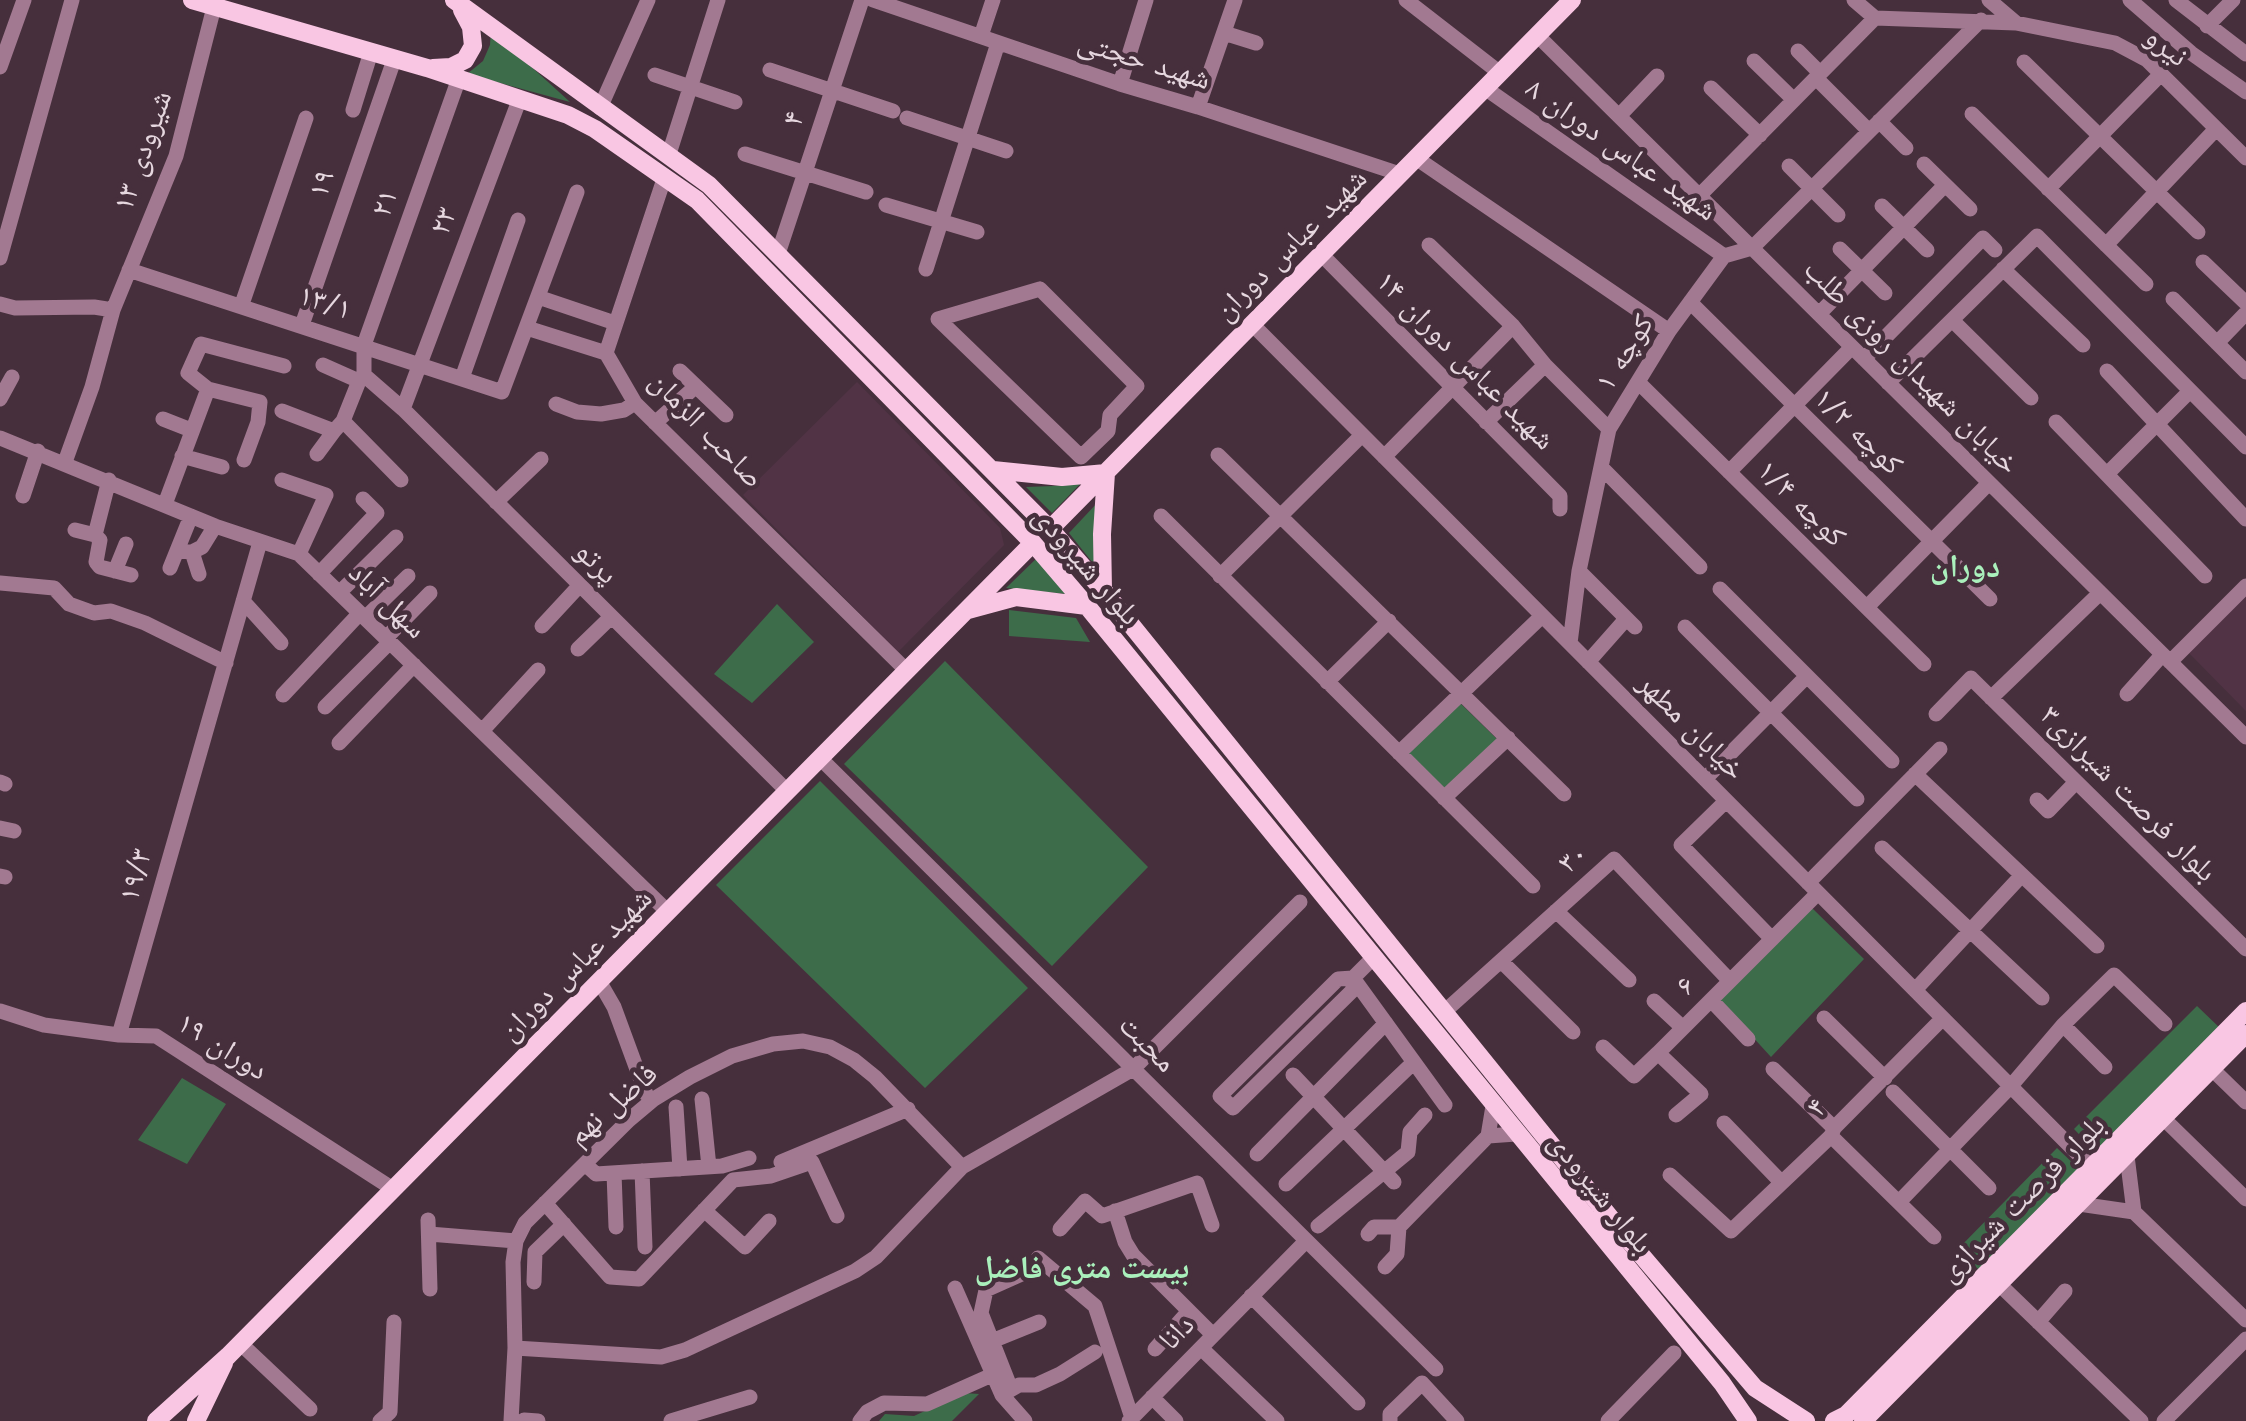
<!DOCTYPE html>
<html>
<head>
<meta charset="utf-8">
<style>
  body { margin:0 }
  canvas { display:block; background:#462f3c }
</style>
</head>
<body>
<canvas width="2246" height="1421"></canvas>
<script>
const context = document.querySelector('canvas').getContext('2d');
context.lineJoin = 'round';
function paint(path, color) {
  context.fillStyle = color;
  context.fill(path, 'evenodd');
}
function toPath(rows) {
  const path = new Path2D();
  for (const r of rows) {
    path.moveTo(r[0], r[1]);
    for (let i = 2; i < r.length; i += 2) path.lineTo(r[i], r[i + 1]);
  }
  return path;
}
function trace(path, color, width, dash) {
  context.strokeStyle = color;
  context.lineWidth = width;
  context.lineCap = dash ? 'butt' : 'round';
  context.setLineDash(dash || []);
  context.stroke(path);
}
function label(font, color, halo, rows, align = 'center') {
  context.font = font + ' "Work Sans","Noto Naskh Arabic",sans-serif';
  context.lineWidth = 9;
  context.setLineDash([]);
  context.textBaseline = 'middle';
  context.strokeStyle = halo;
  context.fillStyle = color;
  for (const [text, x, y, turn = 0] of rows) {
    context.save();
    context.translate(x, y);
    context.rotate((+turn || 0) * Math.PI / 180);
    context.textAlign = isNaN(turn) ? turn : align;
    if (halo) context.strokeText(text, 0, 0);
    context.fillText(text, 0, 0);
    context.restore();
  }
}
const built = toPath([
  [857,382,1000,528,1004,545,898,652,743,495],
  [2246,594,2246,711,2188,652]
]);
const green = toPath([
  [491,30,570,102,467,74,483,61,490,45],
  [1081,483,1052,513,1026,487,1053,486],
  [1099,501,1096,567,1069,533],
  [1038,557,1067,594,1006,588],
  [777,604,814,642,752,703,714,674],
  [1009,610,1076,618,1090,642,1009,636],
  [945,661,1148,867,1052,966,844,764],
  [1460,703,1497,739,1441,793,1405,755],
  [820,781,1028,988,925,1088,716,885],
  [1812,908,1864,959,1771,1057,1719,1000],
  [2197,1006,2222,1030,2098,1154,2074,1129],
  [182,1078,226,1104,187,1164,138,1140],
  [2057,1148,2079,1169,1980,1271,1958,1249],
  [964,1393,979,1394,952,1421,879,1421,885,1414,914,1416]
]);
const minor = toPath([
  [873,0,1120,84,1198,107,1400,174],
  [1406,0,1500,73],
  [1854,0,1875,18,2016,23,2115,43,2147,60,2246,158],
  [1989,0,2016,23],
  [2130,0,2191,53,2246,92],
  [2176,0,2246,54],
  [2207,26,2233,0],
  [1224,33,1256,43],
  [1537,35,2246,737],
  [981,36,993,0],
  [1798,51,1820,73],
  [1754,61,1794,100],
  [2024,62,2198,232],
  [0,67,24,0],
  [770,70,893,111],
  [655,75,735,102],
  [1816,78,1869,131],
  [1120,84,1146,0],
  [1485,88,1724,256],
  [1711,88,1760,135],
  [1198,107,1235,0],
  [600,108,648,0],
  [353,110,371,52],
  [1972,114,2146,284],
  [1619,116,1657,76],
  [907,118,1006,151],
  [1879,121,1906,148],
  [669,154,718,0],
  [745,154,866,192],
  [1416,158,1669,331],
  [1924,164,1970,209],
  [1789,166,1838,215],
  [665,176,606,353,635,403,907,671],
  [2048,189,2161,74],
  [1699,196,1875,18],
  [886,205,977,232],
  [1882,206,1927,250],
  [1429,245,1513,326,1545,365,1609,429],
  [2106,245,2216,129],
  [1840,249,1885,293],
  [778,254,862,0],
  [1321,254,1560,496,1560,509],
  [0,258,72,0],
  [2203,262,2246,303],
  [926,269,998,43],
  [2003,269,2083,345],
  [129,270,502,392,577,192],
  [1040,289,1137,386,1110,415,1108,431,1081,457,938,319,1040,289],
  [538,297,615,323],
  [2173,299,2246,372],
  [1690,302,1990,599],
  [0,304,15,308,94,307,113,310],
  [242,304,306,118],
  [1819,314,1945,185],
  [1952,320,2031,398],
  [1252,324,2092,1168],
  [302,325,394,60],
  [527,328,606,353],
  [2217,343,2246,313],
  [1864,359,1983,238,1995,250],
  [323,365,359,381],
  [680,371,726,415],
  [2107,371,2246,519],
  [364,375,403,409,787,791],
  [364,375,364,345,458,81],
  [462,378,518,220],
  [1639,383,1924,664],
  [1888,383,2037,236,2246,447],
  [208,389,188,373,201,344,284,366],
  [208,389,260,402,258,422,244,460],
  [0,399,12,377],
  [556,404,577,412,601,414,624,410,635,403],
  [403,409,520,98],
  [282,411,334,431,343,421,359,381,364,375],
  [163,419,191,430],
  [343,421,401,480],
  [1486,422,1545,365],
  [2056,422,2205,576],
  [655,423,695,387],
  [0,438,215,526,299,554,668,912],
  [317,454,334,431],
  [1218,455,1564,794],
  [182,456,222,467],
  [1384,457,1513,326],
  [65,462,92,387,113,310,176,156,214,7],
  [1603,469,1700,567],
  [1729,472,1852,347],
  [2107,474,2190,391],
  [109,480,95,535,100,540,96,562,100,567,131,575],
  [282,480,326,495,299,554],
  [23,496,38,451],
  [496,502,541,459],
  [165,504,208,389],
  [1161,516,1533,886],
  [75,530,95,535],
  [179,551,192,552,202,547,215,526],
  [192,552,199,574],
  [170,568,191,516],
  [115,571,126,544],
  [1579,571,1635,627],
  [319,574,377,513,363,499],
  [1220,576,1362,435],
  [0,583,54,588,69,604,94,613,111,611,145,623,226,663],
  [1720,589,1892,761],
  [339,593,396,537],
  [243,601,281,643],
  [1867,607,1989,483],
  [365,618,408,576],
  [542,626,580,585],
  [1685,627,1857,799],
  [386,638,430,593],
  [1570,643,1579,571,1609,429,1669,331,1724,256,1752,248,1981,20],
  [578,649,611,617],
  [1588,662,1626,619],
  [2170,662,2246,586],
  [1327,682,1389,621],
  [2127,694,2162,655],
  [283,695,360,613],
  [1991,698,2100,593],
  [325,707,390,642],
  [1936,714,1971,678,2246,949],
  [482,731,538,670],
  [339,743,414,665],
  [1399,753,1542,616],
  [820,758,1436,1369],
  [1915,774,2097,946],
  [1705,779,1807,676],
  [0,782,5,784],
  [1444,798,1508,738],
  [2037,800,2048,811,2076,782],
  [1726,801,1681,845,1772,939],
  [0,828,14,831],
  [1882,848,2042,998],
  [0,876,5,877],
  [1808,883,1940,749],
  [1556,911,1629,980],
  [1373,958,1353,978,1445,1105],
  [1501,961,1573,1032],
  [1353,978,1353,990,1233,1108,1220,1096,1338,979,1353,978],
  [599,981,614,1007,646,1094],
  [1915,990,2022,875],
  [1711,1000,1748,1039],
  [1654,1001,1683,1028],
  [0,1011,44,1025,119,1035,156,1036,393,1189],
  [1444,1012,1614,859,1730,981],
  [1824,1018,1885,1078],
  [2063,1025,2105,1067],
  [119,1035,260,542],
  [1603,1047,1634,1076,1658,1053],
  [1773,1069,1834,1128],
  [2212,1069,2246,1102],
  [1293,1075,1394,1182],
  [1893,1092,1989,1188],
  [702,1099,709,1167],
  [1493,1106,1488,1136,1516,1134],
  [676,1107,680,1169],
  [1676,1115,1701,1094,1658,1053,1818,893],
  [2163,1118,2246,1199],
  [1724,1123,1781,1182],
  [1831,1136,1934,1237],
  [1257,1154,1386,1023],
  [2127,1156,2134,1212],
  [781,1162,908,1109],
  [585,1164,596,1174,722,1166,749,1158],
  [642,1171,645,1247],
  [614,1173,616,1227],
  [1670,1175,1731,1231,1831,1136,1834,1128,1942,1019],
  [1286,1184,1414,1062],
  [1899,1202,2010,1087,2063,1025,2114,975,2165,1024],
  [545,1203,610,1277,639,1279,733,1180,771,1176,812,1162,837,1216],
  [2079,1204,2134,1212],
  [704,1210,745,1247,769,1221],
  [1115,1211,1125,1242,1133,1255,1213,1335],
  [2134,1212,2246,1320],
  [428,1220,430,1289],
  [1318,1226,1408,1152,1410,1132,1425,1115],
  [1399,1227,1488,1136],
  [1060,1229,1085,1201,1102,1216,1197,1183,1212,1225],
  [429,1234,516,1241],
  [1368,1234,1374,1227,1399,1227,1397,1254,1385,1267],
  [1038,1258,1095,1306,1132,1418],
  [534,1282,535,1252,564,1224],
  [1999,1284,2141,1421],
  [955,1288,1002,1395,1025,1421],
  [1251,1296,1358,1403],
  [2038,1322,2065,1291],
  [992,1341,1039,1322],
  [240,1343,310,1409],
  [515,1348,661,1357,685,1350,855,1271,876,1257,962,1167,1133,1069,1300,902],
  [1201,1348,1277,1421],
  [1155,1349,1189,1311],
  [1011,1389,981,1313,986,1290,1033,1269],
  [1005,1393,1019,1385,1036,1385,1060,1374,1095,1352],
  [1152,1397,1176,1421],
  [524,1420,538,1421],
  [380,1421,390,1412,394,1322],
  [511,1421,515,1348,513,1262,516,1241,525,1223,629,1120,654,1099,690,1077,732,1056,773,1044,803,1041,830,1047,854,1060,875,1077,962,1167],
  [671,1421,750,1397],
  [860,1421,867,1412,884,1403,927,1404,992,1375],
  [1129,1421,1306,1241],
  [1390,1421,1390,1414,1422,1383,1457,1421],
  [1608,1421,1674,1353],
  [2164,1421,2246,1339]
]);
const major = toPath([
  [192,0,427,68,568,115,595,129,697,200,1033,543,1087,606,1722,1383,1748,1421],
  [454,0,709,185,1050,529,1103,590,1625,1236,1755,1388,1806,1421],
  [433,68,451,67,465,60,473,46,471,27,462,10],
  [993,470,1062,477,1106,473],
  [1050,529,1572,0],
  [1103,590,1102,534,1106,473],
  [968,610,1016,597,1087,606],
  [156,1421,228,1356,1033,543],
  [196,1421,224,1363],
  [1834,1421,1846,1415,2246,1011],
  [1863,1421,2246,1034]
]);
const streetNames = [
  ["نیرو",2166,47,38],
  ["شهید حجتی",1144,61,17],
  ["۴",794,119,-72],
  ["شهید عباس دوران ۸",1621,150,35],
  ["شیرودی ۱۳",143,151,-71],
  ["۱۹",322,184,-71],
  ["۲۱",385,203,-70],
  ["۲۳",444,221,-69],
  ["شهید عباس دوران",1291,245,-45],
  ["۱۳/۱",325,303,18],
  ["کوچه ۱",1625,353,-58],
  ["شهید عباس دوران ۱۴",1465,361,45],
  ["خیابان شهیدان روزی طلب",1911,367,45],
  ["صاحب الزمان",706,430,46],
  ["کوچه ۱/۲",1858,432,44],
  ["کوچه ۱/۴",1801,504,44],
  ["پرتو",596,563,45],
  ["بلوار شیرودی",1086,566,49],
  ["سهل آباد",387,601,44],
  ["خیابان مطهر",1691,727,45],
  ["۳بلوار فرصت شیرازی",2128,794,45],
  ["۳۰",1573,859,-42],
  ["۱۹/۳",136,875,-74],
  ["شهید عباس دوران",576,965,-45],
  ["۶",1686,986,-45],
  ["محبت",1147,1044,45],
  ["دوران ۱۹",222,1047,32],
  ["فاضل نهم",613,1105,-41],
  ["۴",1817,1108,-49],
  ["بلوار شیرودی",1600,1193,51],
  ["بلوار فرصت شیرازی",2022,1199,-45],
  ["دانا",1177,1333,-46]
];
const neighbourhoodNames = [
  ["دوران",1965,568],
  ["بیست متری فاضل",1082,1269]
];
paint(built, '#513345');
paint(green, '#3d6c4a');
trace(minor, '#a27991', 15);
trace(major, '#f9c6e3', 18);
label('30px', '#e6d7df', '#462f3c', streetNames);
label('bold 32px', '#aaf0bc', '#462f3c', neighbourhoodNames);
</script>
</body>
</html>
